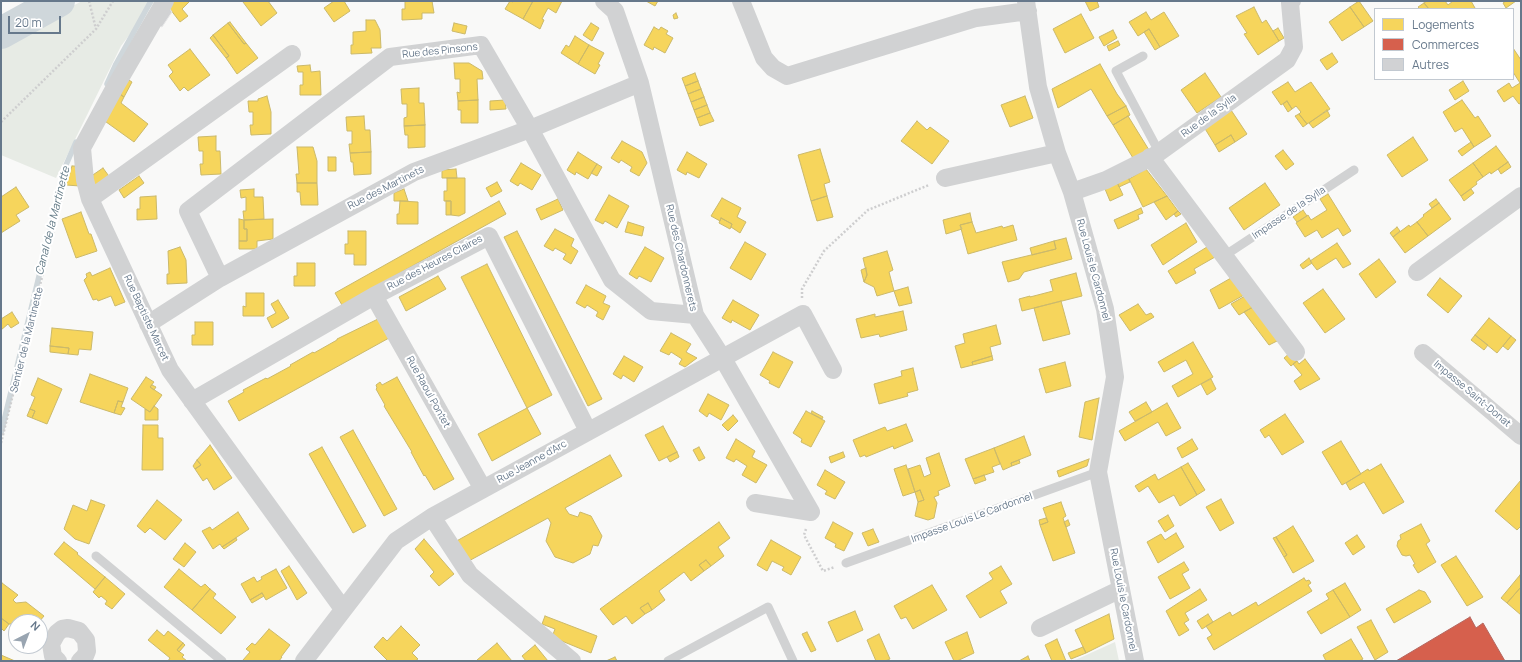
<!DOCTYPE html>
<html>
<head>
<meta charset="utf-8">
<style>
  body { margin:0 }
  #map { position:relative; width:1522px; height:662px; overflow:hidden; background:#f9f9f8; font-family:Manrope,sans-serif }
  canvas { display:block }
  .frame { position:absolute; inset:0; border:2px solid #66788b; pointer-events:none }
  .legend { position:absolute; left:1374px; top:8px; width:140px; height:72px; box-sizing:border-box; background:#fff; border:1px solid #c2c9d1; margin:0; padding:5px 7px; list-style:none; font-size:12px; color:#66788b }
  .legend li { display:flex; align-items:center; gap:8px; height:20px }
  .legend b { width:20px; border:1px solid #c2c9d1 }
  .north { position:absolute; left:8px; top:614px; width:40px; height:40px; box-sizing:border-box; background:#fff; border:1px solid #c2c9d1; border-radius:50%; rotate:42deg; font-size:11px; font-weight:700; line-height:16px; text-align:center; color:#66788b }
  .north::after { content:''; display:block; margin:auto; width:14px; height:18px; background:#99a5b1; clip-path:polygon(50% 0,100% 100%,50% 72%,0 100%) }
  .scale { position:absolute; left:8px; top:16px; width:53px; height:18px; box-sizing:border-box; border:2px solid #66788b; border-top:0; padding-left:5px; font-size:12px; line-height:14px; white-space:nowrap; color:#66788b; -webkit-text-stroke:3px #fff; paint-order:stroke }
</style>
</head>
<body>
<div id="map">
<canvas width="1522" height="662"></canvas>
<div class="frame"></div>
<ul class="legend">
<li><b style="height:11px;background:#f6d55c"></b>Logements</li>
<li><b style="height:11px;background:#d6604d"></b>Commerces</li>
<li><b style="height:11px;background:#d1d2d4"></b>Autres</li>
</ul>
<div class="north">N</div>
<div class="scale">20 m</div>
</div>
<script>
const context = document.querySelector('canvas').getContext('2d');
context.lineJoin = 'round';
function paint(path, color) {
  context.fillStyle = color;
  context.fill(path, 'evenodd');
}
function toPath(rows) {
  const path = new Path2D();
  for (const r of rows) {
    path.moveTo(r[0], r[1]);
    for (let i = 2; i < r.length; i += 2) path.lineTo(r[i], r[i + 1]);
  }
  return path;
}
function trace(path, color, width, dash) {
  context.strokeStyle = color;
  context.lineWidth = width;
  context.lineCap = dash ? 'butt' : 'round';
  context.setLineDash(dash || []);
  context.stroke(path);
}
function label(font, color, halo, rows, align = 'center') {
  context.font = font + ' Manrope,sans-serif';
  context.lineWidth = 4;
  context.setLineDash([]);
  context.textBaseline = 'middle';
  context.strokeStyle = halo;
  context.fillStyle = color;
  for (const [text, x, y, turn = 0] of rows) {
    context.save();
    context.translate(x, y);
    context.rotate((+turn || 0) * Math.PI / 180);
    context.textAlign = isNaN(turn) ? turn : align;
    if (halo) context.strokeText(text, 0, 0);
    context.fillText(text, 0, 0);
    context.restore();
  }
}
const green = toPath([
  [82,1,155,1,121,46,56,178,1,155,1,44],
  [1115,642,1119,661,1073,661]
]);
const homes = toPath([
  [170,1,190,1,182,9,188,16,180,22,167,5,170,1],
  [244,1,268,1,277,13,261,26,243,2,244,1],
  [334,1,344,1,350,11,334,22,324,8,334,1],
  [405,1,432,1,434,13,422,13,422,19,402,20,402,9,405,9,405,1],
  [510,1,513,2,513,1,533,1,523,19,505,9,510,1],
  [533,1,562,1,556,13,548,8,542,19,544,20,540,29,523,19,533,1],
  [646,1,658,1,655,6,646,1],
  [1085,1,1097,1,1099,7,1090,11,1085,1],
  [1359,1,1373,21,1364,27,1350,7,1359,1],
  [1427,1,1445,1,1448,5,1453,1,1471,1,1475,8,1473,9,1429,9,1424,3,1427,1],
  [1506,1,1516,1,1506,8,1503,3,1506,1],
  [1424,3,1429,9,1420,9,1418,7,1424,3],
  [1254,7,1262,23,1266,20,1279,41,1258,55,1244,34,1247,33,1236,16,1254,7],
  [1350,7,1364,27,1342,41,1329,22,1350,7],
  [1146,12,1151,20,1164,12,1179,36,1160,47,1149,29,1138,36,1129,22,1146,12],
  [676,13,678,18,674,19,673,15,676,13],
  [1081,14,1094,38,1065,53,1053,29,1081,14],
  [366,20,375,20,380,30,381,48,371,48,372,53,351,54,351,45,353,45,353,32,366,31,366,20],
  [230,22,246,43,244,44,228,23,230,22],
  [228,23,244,44,246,43,258,58,237,74,226,58,229,56,213,35,228,23],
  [454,23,467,26,465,34,452,31,454,23],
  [591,23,599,28,592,41,583,35,591,23],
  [654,27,659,30,661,27,668,31,666,34,673,38,665,53,654,47,653,50,644,45,654,27],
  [1278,28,1284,38,1279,41,1273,31,1278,28],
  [1149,29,1160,47,1155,50,1144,32,1149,29],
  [1113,30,1117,38,1104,46,1099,37,1113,30],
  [213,35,229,56,226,58,210,38,213,35],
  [575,36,589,45,578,64,561,53,566,45,569,47,575,36],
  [1118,41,1120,45,1109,51,1107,46,1118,41],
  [589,45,604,53,598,64,600,65,595,74,578,64,589,45],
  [1513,48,1521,60,1521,103,1519,104,1513,96,1504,102,1497,91,1509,83,1512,88,1520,83,1513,72,1513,48],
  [190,49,210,75,188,91,184,87,180,91,169,76,173,72,168,65,190,49],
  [1332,53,1338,62,1327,70,1320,60,1332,53],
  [454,63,469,63,482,71,483,79,477,79,478,100,458,101,457,92,460,93,460,79,455,79,454,63],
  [1100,64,1117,94,1126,106,1107,116,1091,89,1058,108,1052,89,1100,64],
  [310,65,311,72,320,71,321,95,300,95,300,85,303,85,303,72,298,72,297,66,310,65],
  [695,73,698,81,685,86,682,78,695,73],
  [1205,73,1221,97,1197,113,1181,90,1205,73],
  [124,77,132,82,124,97,117,92,124,77],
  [698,81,701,89,688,94,685,86,698,81],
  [1463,81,1469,91,1455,100,1449,90,1463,81],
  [1288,82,1295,92,1311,82,1330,109,1307,124,1299,114,1301,112,1296,106,1292,109,1287,101,1281,105,1272,92,1288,82],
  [419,88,419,103,424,103,425,125,404,126,404,118,407,117,407,104,402,104,401,89,419,88],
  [701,89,704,97,691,102,688,94,701,89],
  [117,92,124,97,121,103,148,124,134,142,102,119,117,92],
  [267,96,271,112,271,134,251,135,250,125,253,125,253,112,249,112,248,101,258,101,258,99,267,96],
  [1025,96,1033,118,1010,127,1001,105,1025,96],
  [704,97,707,105,694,110,691,102,704,97],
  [478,100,478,123,461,123,461,110,458,110,458,101,478,100],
  [505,100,506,109,490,110,490,101,505,100],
  [1462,100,1475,118,1478,116,1491,136,1474,147,1462,128,1455,132,1443,112,1462,100],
  [1287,101,1292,109,1288,112,1283,104,1287,101],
  [707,105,710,113,697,118,694,110,707,105],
  [1126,106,1130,115,1113,125,1107,116,1126,106],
  [1231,110,1247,134,1235,142,1231,135,1215,145,1204,127,1231,110],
  [1327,110,1330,116,1313,128,1309,123,1327,110],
  [710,113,714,121,700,126,697,118,710,113],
  [1299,114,1307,124,1303,127,1295,116,1299,114],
  [364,116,365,130,370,130,371,152,350,153,349,144,352,144,352,131,347,131,346,117,364,116],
  [1128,116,1149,150,1133,158,1113,125,1128,116],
  [917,121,927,130,930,127,949,141,932,164,901,141,917,121],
  [425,125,425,147,408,148,408,135,405,135,404,126,425,125],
  [1231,135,1235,142,1219,152,1215,145,1231,135],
  [216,136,216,151,220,151,221,174,201,175,200,164,203,164,203,151,199,151,198,137,216,136],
  [1413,137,1428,160,1402,177,1387,155,1413,137],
  [622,141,642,152,647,163,639,176,630,171,632,167,621,160,619,163,611,158,622,141],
  [1471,142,1474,147,1462,156,1458,151,1471,142],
  [1496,146,1508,162,1491,174,1490,172,1483,177,1473,163,1496,146],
  [297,147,313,147,317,161,317,183,297,183,296,174,299,174,297,147],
  [820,149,830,182,824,184,827,196,811,201,798,155,820,149],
  [1283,150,1294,164,1286,170,1275,156,1283,150],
  [371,152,371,174,354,175,353,162,351,162,350,153,371,152],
  [578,152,597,164,588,179,576,172,575,175,567,170,578,152],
  [687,152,707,164,699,178,687,172,686,175,677,170,687,152],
  [328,157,336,157,336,171,328,171,328,157],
  [1508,162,1511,167,1501,174,1498,169,1508,162],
  [521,163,541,175,532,190,520,183,518,186,510,181,521,163],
  [1473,163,1483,177,1476,182,1477,184,1461,196,1449,180,1473,163],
  [597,164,602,167,597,176,591,173,597,164],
  [72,166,75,166,80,186,66,185,72,166],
  [103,168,111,179,91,192,87,179,103,168],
  [456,169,457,178,442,178,442,170,456,169],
  [1146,169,1167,196,1143,207,1129,179,1146,169],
  [139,176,144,183,124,198,119,190,139,176],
  [1128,177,1130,182,1119,187,1117,182,1128,177],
  [447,178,465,178,465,213,459,216,451,215,451,201,444,201,444,191,447,191,447,178],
  [497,182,502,191,491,197,486,188,497,182],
  [1117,182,1123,195,1110,201,1105,189,1117,182],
  [297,183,317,183,318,205,301,205,300,192,297,192,297,183],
  [1265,183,1280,205,1244,230,1229,208,1265,183],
  [16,187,29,207,16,215,20,221,1,233,1,197,16,187],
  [254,189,254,197,263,197,264,219,244,220,243,211,246,211,246,197,241,198,240,190,254,189],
  [404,189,408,201,394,201,394,193,404,189],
  [1471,189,1474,193,1464,201,1461,196,1471,189],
  [1328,194,1351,231,1343,236,1338,228,1322,238,1317,230,1305,237,1296,223,1308,215,1311,220,1327,210,1320,199,1328,194],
  [609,195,629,206,617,228,605,221,603,224,595,220,609,195],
  [156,196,157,219,137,220,137,209,140,209,140,197,156,196],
  [827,196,833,217,817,221,811,201,827,196],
  [1167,196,1178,211,1166,220,1154,202,1167,196],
  [722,198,741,208,737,217,746,222,740,233,731,227,732,224,721,218,720,221,711,216,722,198],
  [558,199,563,210,541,220,536,209,558,199],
  [1436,199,1439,203,1432,208,1429,204,1436,199],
  [400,201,418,202,418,224,397,224,397,214,399,214,400,201],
  [446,201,451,201,451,215,446,215,446,201],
  [499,201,506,214,342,305,335,293,499,201],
  [1439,203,1451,219,1428,236,1417,222,1424,216,1423,215,1439,203],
  [1141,208,1143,213,1138,215,1139,219,1118,229,1114,220,1141,208],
  [1303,210,1307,216,1297,222,1293,217,1303,210],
  [1178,211,1181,214,1176,217,1174,214,1178,211],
  [81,212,89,234,91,234,97,251,76,258,62,219,81,212],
  [970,213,972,222,960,225,962,229,946,234,943,220,970,213],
  [721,218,732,224,730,229,719,223,721,218],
  [239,219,244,220,244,229,247,229,247,241,239,241,239,219],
  [273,219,273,239,257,241,257,249,239,249,239,241,247,241,247,229,244,229,244,220,273,219],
  [628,222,644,227,642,236,625,232,628,222],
  [972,222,976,233,1002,226,1003,228,1013,225,1017,240,968,254,960,225,972,222],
  [1417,222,1428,236,1405,253,1393,237,1409,225,1410,227,1417,222],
  [1186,223,1197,242,1163,265,1151,245,1186,223],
  [1397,227,1400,231,1393,237,1390,233,1397,227],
  [555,229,574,239,571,246,578,251,571,264,563,259,566,254,555,248,553,251,544,246,555,229],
  [348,231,366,231,366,265,354,265,354,254,345,254,345,244,348,244,348,231],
  [517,231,602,399,588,406,504,237,517,231],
  [1066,238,1072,259,1024,272,1019,279,1008,282,1002,262,1056,249,1054,241,1066,238],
  [1054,241,1056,249,1032,255,1030,248,1054,241],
  [745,242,766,254,751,280,730,268,745,242],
  [1337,243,1351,264,1343,268,1336,258,1317,270,1310,261,1337,243],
  [180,247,186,260,187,283,167,284,167,274,169,274,168,251,180,247],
  [645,247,664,258,651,282,639,276,637,279,629,274,645,247],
  [1207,247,1215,257,1194,269,1196,273,1176,284,1168,271,1207,247],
  [887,251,893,270,889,272,894,291,877,296,874,287,864,282,867,275,863,258,887,251],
  [1309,258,1312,263,1303,269,1300,265,1309,258],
  [1379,259,1396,282,1376,298,1359,274,1379,259],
  [297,263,315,263,315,286,294,286,294,276,297,276,297,263],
  [487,264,552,395,527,408,461,277,487,264],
  [110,268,125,302,115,306,111,296,98,301,97,299,93,300,84,280,87,277,86,274,90,272,92,276,110,268],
  [866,268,867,275,864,282,861,270,866,268],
  [1076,273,1082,296,1022,311,1019,299,1030,296,1030,297,1053,291,1050,280,1076,273],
  [438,276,446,289,406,311,399,297,438,276],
  [1231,278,1244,295,1219,309,1210,290,1231,278],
  [1440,278,1462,296,1448,313,1427,295,1440,278],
  [586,285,606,296,603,303,610,306,603,320,596,316,598,312,587,305,585,308,576,303,586,285],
  [908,287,912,303,899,306,894,291,908,287],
  [1323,289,1345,319,1325,333,1303,303,1323,289],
  [246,293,264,293,264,316,243,316,243,306,246,307,246,293],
  [1245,296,1253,307,1239,315,1231,304,1245,296],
  [278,300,289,318,272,328,267,318,276,313,271,304,278,300],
  [733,300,759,315,750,330,732,320,731,323,722,318,733,300],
  [1061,301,1070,334,1043,341,1034,308,1061,301],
  [1138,304,1146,315,1151,313,1154,317,1130,331,1119,315,1138,304],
  [1253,307,1279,340,1269,345,1244,312,1253,307],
  [903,311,907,330,880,337,879,334,861,338,856,319,875,314,875,317,903,311],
  [12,312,19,323,11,328,8,324,1,330,1,319,12,312],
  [1489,318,1511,336,1497,353,1475,335,1489,318],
  [378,319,389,338,239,421,228,401,244,392,243,390,266,378,267,379,291,366,290,365,313,352,314,353,337,340,337,339,378,319],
  [195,322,213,322,213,345,192,345,192,335,195,335,195,322],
  [996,325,1001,344,990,347,992,356,972,362,973,365,961,368,955,346,965,343,963,334,996,325],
  [52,328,93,332,91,350,79,349,78,355,68,354,69,348,50,346,52,328],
  [671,333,691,344,686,352,697,358,685,367,679,364,682,359,671,352,669,355,660,351,671,333],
  [1475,335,1488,345,1484,350,1471,340,1475,335],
  [1511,336,1516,340,1508,350,1503,346,1511,336],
  [1193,342,1213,377,1178,397,1172,386,1193,374,1186,360,1164,372,1158,362,1193,342],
  [50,346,69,348,68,354,50,352,50,346],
  [773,352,793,362,779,388,769,383,770,381,760,375,773,352],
  [1290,353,1297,361,1291,366,1284,358,1290,353],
  [624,356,643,367,634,382,623,375,621,379,613,374,624,356],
  [992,356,993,360,973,365,972,362,992,356],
  [1305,359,1320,379,1300,390,1294,381,1302,375,1293,364,1297,361,1299,364,1305,359],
  [1065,362,1071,386,1046,393,1039,369,1065,362],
  [913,368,918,390,907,393,908,396,879,404,874,384,902,376,901,371,913,368],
  [90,374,128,388,123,402,118,401,114,413,80,402,90,374],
  [146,377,154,382,150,387,162,395,150,412,131,399,146,377],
  [397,377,454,479,434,490,425,475,424,476,411,452,412,452,384,406,385,405,376,389,377,388,376,385,380,382,382,385,397,377],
  [38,378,62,389,47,424,32,418,35,411,30,409,35,397,31,395,38,378],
  [1211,379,1216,389,1207,395,1201,384,1211,379],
  [152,385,156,387,154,390,150,387,152,385],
  [708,394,729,405,721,420,709,413,707,417,699,411,708,394],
  [1099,398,1092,440,1079,437,1085,402,1099,398],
  [118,401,123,402,121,407,125,408,121,415,114,413,118,401],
  [1146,402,1152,412,1135,421,1129,412,1146,402],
  [1167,403,1181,428,1166,436,1158,422,1125,441,1119,431,1167,403],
  [154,406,158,409,158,420,145,420,145,409,150,412,154,406],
  [527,408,541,434,492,461,478,434,527,408],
  [30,409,35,411,32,418,27,416,30,409],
  [806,411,825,421,811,447,801,442,802,439,793,433,806,411],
  [812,411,823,417,822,419,811,413,812,411],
  [1285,414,1304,442,1282,455,1269,435,1265,438,1260,430,1285,414],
  [733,415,738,421,728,431,722,425,733,415],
  [906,424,913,441,894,449,893,446,866,457,865,455,860,457,853,440,885,427,887,431,906,424],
  [143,425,158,425,158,438,163,438,163,470,142,470,143,425],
  [663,426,677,452,659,461,645,435,663,426],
  [353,430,397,509,384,516,340,437,353,430],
  [1024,436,1031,455,1011,463,1012,466,1003,470,994,448,1024,436],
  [736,439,755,451,752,457,767,465,756,483,742,475,747,466,736,459,734,462,726,458,736,439],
  [1192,439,1198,449,1182,458,1177,448,1192,439],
  [1341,441,1361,474,1342,485,1322,452,1341,441],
  [210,445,232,478,214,490,207,478,203,481,195,469,201,465,197,460,210,445],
  [322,447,366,526,353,533,309,454,322,447],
  [699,447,705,458,699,461,693,450,699,447],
  [994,448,1000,464,992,467,994,472,973,479,965,459,994,448],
  [677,452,679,457,670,462,667,457,677,452],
  [843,452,845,457,831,463,829,457,843,452],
  [939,453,950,486,938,491,939,495,934,497,937,503,934,518,928,520,915,516,918,502,924,500,920,490,915,492,908,469,920,465,924,477,931,474,926,458,939,453],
  [610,455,622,476,565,508,569,514,578,517,580,512,591,516,602,536,598,546,593,545,590,554,573,563,555,557,546,541,551,523,548,518,465,563,453,543,610,455],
  [1089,459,1087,466,1059,477,1057,471,1089,459],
  [197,460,201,465,195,469,193,466,197,460],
  [1019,460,1020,463,1012,466,1011,463,1019,460],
  [1188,463,1205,490,1197,495,1181,467,1188,463],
  [1381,464,1404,502,1383,514,1364,482,1350,490,1346,483,1368,469,1369,471,1381,464],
  [906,465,915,492,903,496,894,469,906,465],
  [1181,467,1197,495,1180,506,1174,495,1159,503,1148,486,1139,492,1135,486,1155,474,1158,480,1181,467],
  [825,470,845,482,835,499,825,494,827,491,817,485,825,470],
  [984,475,986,480,975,484,973,479,984,475],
  [1521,480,1521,526,1517,530,1495,511,1521,480],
  [920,490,924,500,918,502,915,492,920,490],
  [1221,499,1234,523,1220,531,1206,507,1221,499],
  [91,500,105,505,89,544,75,539,64,529,73,505,87,511,91,500],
  [157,500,182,520,165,540,150,528,145,533,137,526,157,500],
  [1061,502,1066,516,1063,518,1075,553,1053,561,1040,525,1048,522,1043,508,1061,502],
  [238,512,249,529,222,547,220,544,213,549,202,531,210,527,212,530,238,512],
  [1168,515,1174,526,1165,532,1158,521,1168,515],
  [1046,518,1048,522,1040,525,1039,520,1046,518],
  [1068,520,1070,525,1066,527,1064,522,1068,520],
  [719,522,730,538,718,547,724,556,711,566,706,560,699,565,704,571,691,581,684,572,659,591,665,600,652,610,648,603,640,608,645,614,632,624,626,616,613,625,600,609,719,522],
  [833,522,853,533,844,551,835,547,836,544,825,538,833,522],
  [1421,524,1430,541,1426,544,1436,562,1418,573,1413,565,1415,564,1410,555,1406,556,1402,555,1397,546,1398,541,1401,539,1400,535,1421,524],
  [1293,526,1314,561,1293,573,1284,557,1287,555,1276,537,1293,526],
  [873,529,879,542,868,546,862,533,873,529],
  [1176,533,1184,547,1158,563,1147,542,1161,534,1165,540,1176,533],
  [1357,535,1365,547,1353,555,1345,543,1357,535],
  [1276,537,1287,555,1284,557,1273,538,1276,537],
  [236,538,237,540,224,549,222,547,236,538],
  [424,539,454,574,439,586,430,576,434,572,415,549,424,539],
  [771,540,801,557,791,575,782,570,784,567,772,561,767,571,757,565,771,540],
  [64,542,78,553,77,554,105,577,95,589,54,554,64,542],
  [185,543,196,552,184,567,173,559,185,543],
  [1456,556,1483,597,1467,606,1441,565,1456,556],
  [706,560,711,566,704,571,699,565,706,560],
  [1184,562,1189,570,1182,574,1190,588,1170,599,1158,577,1184,562],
  [289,566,307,593,297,600,281,571,289,566],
  [1001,566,1012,584,1000,591,1007,603,980,618,966,596,993,579,989,573,1001,566],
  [179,569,201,587,205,584,210,589,192,610,164,587,179,569],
  [276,569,287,588,266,600,262,593,250,600,241,584,254,577,257,582,262,579,261,577,276,569],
  [1520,575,1521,587,1507,603,1501,598,1520,575],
  [105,577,125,594,112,609,105,604,107,601,101,596,99,598,93,592,105,577],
  [1304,578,1306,581,1309,580,1311,583,1308,585,1312,591,1214,650,1207,638,1212,635,1206,626,1230,612,1232,616,1256,602,1258,606,1304,578],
  [2,583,18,595,13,600,16,603,26,602,44,616,39,622,16,622,16,624,9,624,1,618,1,584,2,583],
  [1345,583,1361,610,1350,617,1333,590,1345,583],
  [932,585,947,610,913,629,906,617,901,619,894,606,932,585],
  [1521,587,1521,615,1507,603,1521,587],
  [210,589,216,594,213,598,236,617,221,634,192,610,210,589],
  [1200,589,1207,600,1185,613,1189,620,1184,623,1189,630,1179,636,1166,611,1200,589],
  [1333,590,1350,617,1321,634,1307,612,1329,599,1326,594,1333,590],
  [1419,590,1425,592,1431,602,1394,623,1386,609,1419,590],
  [262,593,264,596,252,603,250,600,262,593],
  [648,603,652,610,645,614,640,608,648,603],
  [855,611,863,630,837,642,828,622,855,611],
  [1109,614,1114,639,1086,653,1075,630,1109,614],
  [1208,614,1213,622,1202,629,1197,621,1208,614],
  [545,616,597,636,591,653,552,637,555,629,542,624,545,616],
  [1,618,9,624,4,631,1,628,1,618],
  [1371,620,1388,652,1375,660,1357,627,1371,620],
  [401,626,420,645,412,653,418,659,415,661,388,661,374,647,383,637,387,641,401,626],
  [269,629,290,645,281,657,282,657,279,661,244,661,243,660,250,652,246,649,252,643,255,645,269,629],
  [157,630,164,636,168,631,183,643,177,650,184,655,182,657,187,661,168,661,170,658,148,640,157,630],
  [807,632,816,650,811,652,802,634,807,632],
  [967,632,974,653,957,661,954,661,945,642,967,632],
  [879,634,890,659,885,661,876,661,867,640,879,634],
  [1057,639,1066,661,1052,661,1045,645,1057,639],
  [1351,639,1363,659,1359,661,1326,661,1323,655,1351,639],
  [183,643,185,645,179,652,177,650,183,643],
  [497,643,512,661,478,661,477,660,497,643],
  [535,645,548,661,526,661,522,656,535,645],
  [1083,647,1086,653,1071,659,1068,653,1083,647],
  [1,655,15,661,1,661,1,655],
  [1028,656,1030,661,1019,661,1028,656],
  [615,657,617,661,606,661,615,657]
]);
const shops = toPath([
  [1470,617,1476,628,1483,623,1505,661,1396,661,1470,617]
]);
const stream = toPath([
  [107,84,116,64,151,1],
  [1,433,66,165,76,142]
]);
const river = toPath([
  [1,33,59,1]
]);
const building = toPath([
  [167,5,172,12,162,27,156,24,167,5]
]);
const path = toPath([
  [89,1,96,29],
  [1,122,96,29,113,1],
  [802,298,802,289,824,251,868,210,929,185],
  [1,443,66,180],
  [806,529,804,535,823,571,835,567]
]);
const service = toPath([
  [1143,56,1116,71,1159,152],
  [1224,256,1354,170],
  [96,556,222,661],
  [846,563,1098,472],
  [668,661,768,607,793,661]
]);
const minor = toPath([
  [165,1,115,87,82,148,85,180,90,199,170,370,343,609],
  [604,1,615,11,640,83,695,315,722,357,811,512,755,503],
  [741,1,764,58,773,68,787,76,976,18,1028,11],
  [1026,1,1038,87,1057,153,1072,192,1105,309,1115,377,1098,472,1135,661],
  [1150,157,1296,352],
  [945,178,1057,153],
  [1072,192,1106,180,1154,156,1287,60,1294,47,1290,3,1292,1],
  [90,199,292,54],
  [1417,272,1521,196],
  [220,278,188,211,390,57,481,45,530,129,612,280,651,311,695,315],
  [374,296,483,489],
  [148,324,220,278,414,172,530,129,640,83],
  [1423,353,1521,436],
  [192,401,374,296,489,236,588,431],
  [432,517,470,575,572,661],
  [1040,628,1121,589],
  [58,661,53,656,51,644,57,633,62,629,68,628,79,631,86,640,87,651,85,656,80,661],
  [304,661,396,541,432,517,803,314,833,370]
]);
const streetNames = [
  ["Rue des Pinsons",440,51,-6],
  ["Rue de la Sylla",1209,116,-36],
  ["Rue des Martinets",386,188,-27],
  ["Impasse de la Sylla",1289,213,-34],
  ["Rue des Chardonnerets",681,258,77],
  ["Rue des Heures Claires",435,263,-28],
  ["Rue Louis le Cardonnel",1093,270,75],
  ["Rue Baptiste Marcet",146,318,65],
  ["Sentier de la Martinette",27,340,-76],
  ["Rue Raoul Pontet",428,392,61],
  ["Impasse Saint-Donat",1472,394,40],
  ["Rue Jeanne d'Arc",532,462,-29],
  ["Impasse Louis Le Cardonnel",972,518,-20],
  ["Rue Louis le Cardonnel",1123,600,79]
];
const waterNames = [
  ["Canal de la Martinette",53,221,-76]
];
paint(green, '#e7ebe5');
paint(homes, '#f6d55c');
trace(homes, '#cbb96a', 1);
paint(shops, '#d6604d');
trace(shops, '#b46760', 1);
trace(stream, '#cfd7db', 5.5);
trace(river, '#cfd7db', 32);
paint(building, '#d1d2d4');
trace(building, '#e8e8e8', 1);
trace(path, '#cececf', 2.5, [2, 2]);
trace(service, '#d1d2d3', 9);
trace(minor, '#d1d2d3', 18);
label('10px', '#66788b', '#fff', streetNames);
label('italic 11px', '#627a86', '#fff', waterNames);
</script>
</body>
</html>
